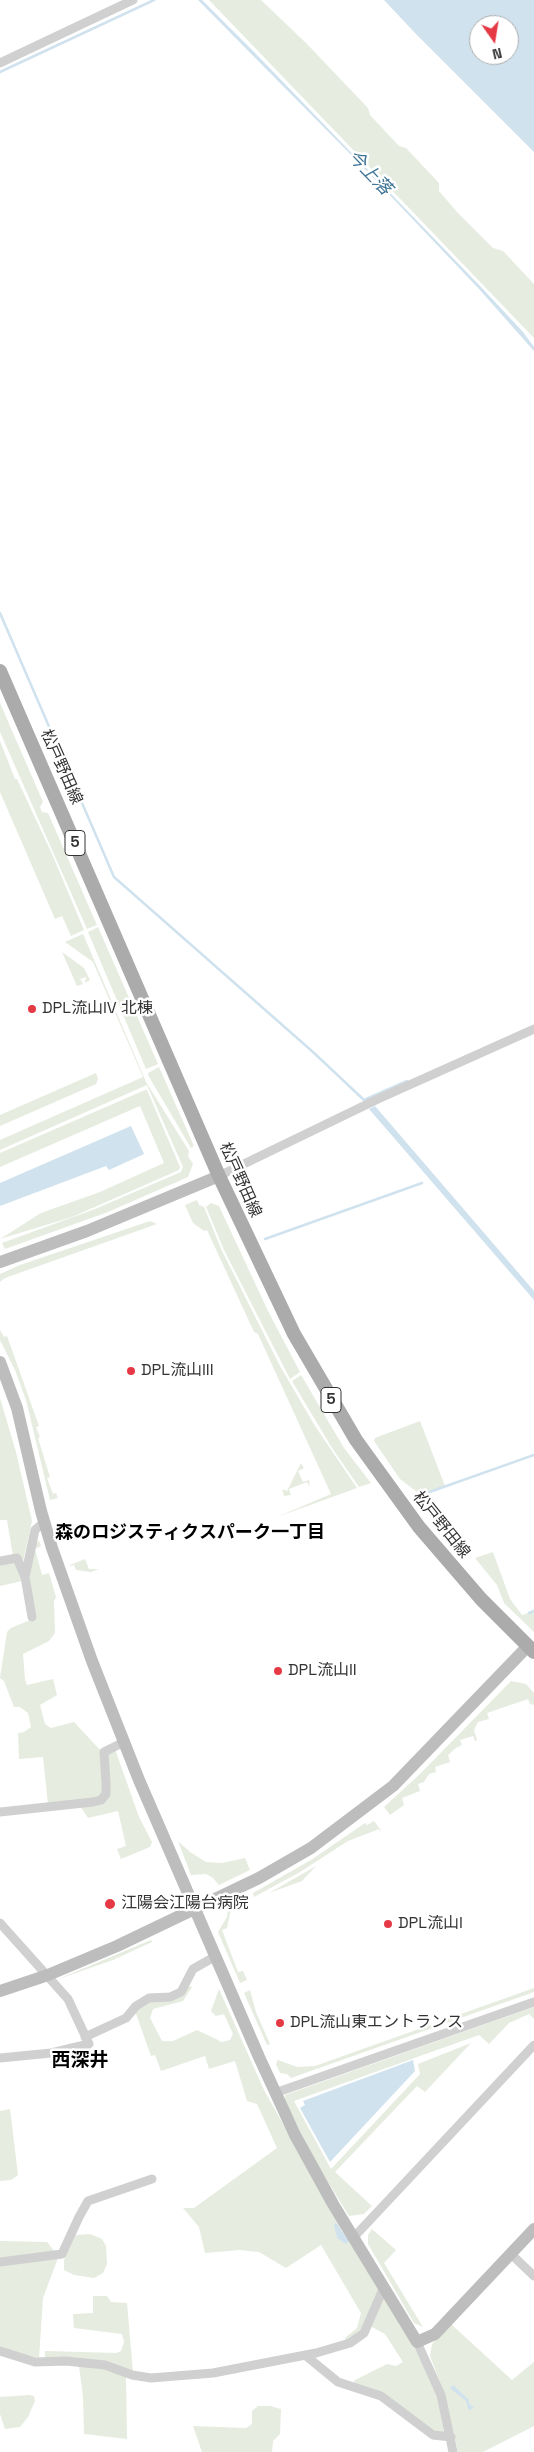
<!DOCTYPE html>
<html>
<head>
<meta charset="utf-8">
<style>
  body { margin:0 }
  #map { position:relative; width:534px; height:2452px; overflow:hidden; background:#fff; font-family:"Space Grotesk",sans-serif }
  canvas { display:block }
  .north { position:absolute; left:469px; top:15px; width:50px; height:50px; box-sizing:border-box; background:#fff; border:1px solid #adadad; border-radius:50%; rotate:167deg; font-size:14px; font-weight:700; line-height:20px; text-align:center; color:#333 }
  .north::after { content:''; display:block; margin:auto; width:18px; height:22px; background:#e63946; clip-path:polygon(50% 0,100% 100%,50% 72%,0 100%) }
</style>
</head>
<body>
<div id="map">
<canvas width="534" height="2452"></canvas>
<div class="north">N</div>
</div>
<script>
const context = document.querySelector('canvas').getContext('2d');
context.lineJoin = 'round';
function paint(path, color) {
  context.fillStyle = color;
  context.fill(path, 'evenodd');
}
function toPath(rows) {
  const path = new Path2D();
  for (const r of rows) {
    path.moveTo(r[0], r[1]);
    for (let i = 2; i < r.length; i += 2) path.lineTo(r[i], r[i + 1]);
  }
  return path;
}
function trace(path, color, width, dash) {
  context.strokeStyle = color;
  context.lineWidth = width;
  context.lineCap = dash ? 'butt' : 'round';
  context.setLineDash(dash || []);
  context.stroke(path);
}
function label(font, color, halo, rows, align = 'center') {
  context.font = font + ' "Space Grotesk","Noto Sans JP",sans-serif';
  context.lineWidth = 5;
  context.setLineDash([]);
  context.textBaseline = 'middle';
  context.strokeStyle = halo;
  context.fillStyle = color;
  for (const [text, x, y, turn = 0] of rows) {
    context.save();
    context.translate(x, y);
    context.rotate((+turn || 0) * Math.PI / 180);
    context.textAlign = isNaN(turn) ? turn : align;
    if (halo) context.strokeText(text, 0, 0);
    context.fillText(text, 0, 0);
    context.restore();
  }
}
const green = toPath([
  [209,0,261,0,306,43,368,108,370,115,399,146,406,148,439,183,439,191,457,212,493,248,503,251,534,284,534,338],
  [0,703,43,802,40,807,42,812,48,813,97,925,87,929,0,732],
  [0,741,15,779,17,779,52,854,84,930,71,936,62,916,55,919,0,792],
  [98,927,158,1064,146,1069,88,932],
  [83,934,146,1082,189,1151,188,1156,193,1164,188,1177,108,1212,5,1249,2,1243,95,1209,181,1172,183,1167,147,1085,0,1150,0,1140,143,1077,93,962,65,942],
  [62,952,84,968,90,980,85,983,86,977,80,979,83,984,77,986],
  [159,1067,194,1146,191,1148,148,1075,148,1073],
  [96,1073,98,1079,96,1084,0,1126,0,1115],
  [145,1090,147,1090,180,1167,179,1170,72,1217,0,1239,41,1213,100,1192,164,1163,140,1106,0,1167,0,1153],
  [197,1200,199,1205,204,1207,222,1251,280,1366,315,1426,357,1488,277,1517,331,1494,258,1334,254,1332,207,1230,204,1231,193,1223,185,1205],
  [211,1203,219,1206,268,1311,300,1372,290,1379,224,1250,207,1209,206,1207],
  [150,1221,157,1224,5,1278,0,1282,0,1274,20,1265],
  [0,1330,4,1337,7,1336,39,1426,36,1427,40,1437,38,1438,50,1477,47,1478,53,1494,56,1493,58,1498,50,1500,26,1400,15,1370,0,1340],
  [301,1375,344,1448,371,1483,359,1487,332,1448,292,1381],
  [0,1398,16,1452,32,1521,22,1567,13,1556,7,1520,0,1520],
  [420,1421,445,1486,421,1495,400,1479,374,1441,375,1438],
  [301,1463,304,1468,298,1471,303,1482,309,1480,310,1487,307,1482,289,1489,291,1495,284,1496,282,1489,287,1491],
  [39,1541,41,1546,35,1549,42,1575,49,1573,56,1597,54,1601,55,1633,49,1641,23,1654,25,1680,27,1685,53,1679,57,1695,40,1705,45,1724,51,1728,74,1722,102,1752,104,1790,98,1798,48,1804,43,1757,19,1759,18,1733,24,1732,31,1727,28,1713,20,1707,14,1707,4,1681,0,1678,7,1632,11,1628,35,1618,28,1577,35,1542],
  [493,1552,510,1599,522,1615,534,1611,534,1632,504,1603,497,1585,475,1558],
  [85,1559,89,1569,99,1569,91,1572,76,1570,74,1565,70,1566,70,1565],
  [17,1562,22,1581,0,1586,0,1565],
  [511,1681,526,1684,534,1693,534,1705,530,1704,528,1699,487,1713,489,1719,478,1722,474,1730,477,1740,475,1741,473,1736,460,1740,462,1745,456,1748,448,1755,450,1762,435,1767,436,1772,429,1774,424,1782,418,1784,420,1791,402,1798,404,1805,390,1815,384,1807,420,1774],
  [115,1749,139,1817,152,1842,150,1847,121,1859,117,1849,126,1846,118,1811,88,1818,80,1806,105,1799,106,1756],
  [374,1821,380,1829,381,1833,379,1829,348,1841,300,1872,254,1897,253,1893,311,1860,365,1823,367,1825],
  [178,1841,190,1852,206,1862,222,1863,245,1858,250,1870,219,1885,213,1878,206,1874,191,1875],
  [316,1866,302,1881,269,1893,304,1873],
  [249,1895,251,1898,231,1909,227,1928,222,1930,238,1972,243,1971,247,1980,240,1983,218,1932,227,1917,229,1904],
  [151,1940,152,1942,113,1960,56,1980],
  [189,1986,192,1987,183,2001,153,2009,150,2018,162,2041,173,2041,197,2030,222,2042,230,2040,233,2034,224,2014,216,2016,211,2011,219,1989,264,2090,342,2229,336,2233,337,2238,343,2231,379,2290,365,2326,346,2342,345,2338,357,2328,361,2313,321,2245,286,2268,259,2252,240,2250,205,2253,199,2227,183,2208,194,2208,277,2148,257,2104,247,2101,235,2061,209,2069,205,2056,161,2071,155,2055,151,2056,135,2011,141,2006],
  [534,1988,534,1992,291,2078,287,2074,280,2073,276,2064,278,2060,297,2067,315,2066],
  [250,1990,256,2012,270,2044,267,2045,244,1993],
  [534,2007,534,2019,529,2014,509,2023,489,2044,479,2035,294,2101,331,2169,420,2074,418,2064,471,2043,425,2092,417,2086,335,2172,372,2206,364,2214,349,2216,318,2166,284,2100,285,2095],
  [10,2109,18,2175,11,2180,0,2181,0,2111],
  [372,2229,396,2250,384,2263,423,2327,414,2323,368,2244,368,2235],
  [90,2234,102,2239,106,2246,107,2264,103,2273,94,2278,74,2275,64,2270,64,2260,76,2235],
  [0,2241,47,2242,55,2252,0,2259],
  [58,2258,43,2298,39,2358,0,2349,0,2265],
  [93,2296,107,2296,111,2302,127,2303,133,2372,97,2360,45,2359,45,2351,116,2353,121,2351,124,2342,122,2334,74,2328,73,2314,93,2313],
  [383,2297,418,2354,437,2395,444,2432,430,2431,353,2384,355,2380,387,2364,396,2366,403,2362,385,2334,370,2326],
  [451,2324,512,2380,534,2362,534,2426,483,2452,458,2452,444,2393,430,2356,432,2344],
  [79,2366,110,2370,126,2376,127,2439,84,2434,83,2397],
  [29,2395,34,2396,35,2401,28,2417,20,2427,5,2429,0,2414,0,2397],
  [258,2406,270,2406,281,2409,280,2434,273,2441,272,2452,202,2452,193,2426,246,2428,252,2424,252,2411]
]);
const water = toPath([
  [198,0,202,0,255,53,481,287,523,332,534,347,534,351,479,289,363,167],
  [384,0,534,0,534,152,415,33],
  [479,25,509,25,509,55,479,55],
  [375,1106,534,1291,534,1300,369,1109],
  [131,1126,144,1154,109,1170,106,1166,0,1206,0,1183],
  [413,2060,415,2071,330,2162,300,2108,305,2105,303,2101],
  [336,2223,349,2241,346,2244,337,2238,334,2225],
  [453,2385,468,2399,470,2405,474,2407,469,2411,466,2401,450,2388]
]);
const stream = toPath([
  [0,72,154,0],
  [0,613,114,877,313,1052,364,1100,407,1081],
  [265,1239,422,1183],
  [421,1495,534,1455],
  [529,1613,534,1611]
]);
const street = toPath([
  [0,63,133,0],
  [219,1176,378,1099,534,1029],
  [0,1561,17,1558,25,1577,35,1530,44,1522],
  [25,1577,32,1617],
  [0,1812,93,1802,101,1800,106,1794,106,1783,104,1752,124,1742],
  [0,1923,68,1999,89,2044,51,2053,0,2058],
  [85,2037,126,2018,136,2006,149,1998,170,1997,181,1992,193,1969,216,1956],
  [275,2093,534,2002],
  [354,2237,534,2045],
  [511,2254,534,2276],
  [0,2262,62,2254,79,2217,88,2201,152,2179],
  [417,2342,441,2395,453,2452],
  [0,2351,35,2362,66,2361,105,2365,132,2375,151,2378,213,2373,316,2353,350,2343,364,2333,384,2287],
  [305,2355,338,2382,381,2396,433,2435,451,2437]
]);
const secondary = toPath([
  [0,1262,87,1231,219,1176],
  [0,1362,17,1408,41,1511,52,1548,92,1661,139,1780,259,2057,295,2135,333,2204,417,2342,435,2334,534,2229],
  [0,1991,48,1975,117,1946,259,1878,311,1848,393,1786,528,1646]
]);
const primary = toPath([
  [0,671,219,1176,294,1334,356,1440,419,1527,481,1599,534,1652]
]);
const markers = [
  [32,1009,5,"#e63946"],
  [131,1371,5,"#e63946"],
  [278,1671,5,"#e63946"],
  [110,1904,6,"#e63946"],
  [388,1924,5,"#e63946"],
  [280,2023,5,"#e63946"]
];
const shields = [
  [75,843,20],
  [331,1400,20]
];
const shieldNames = [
  ["5",75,843],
  ["5",331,1400]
];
const streetNames = [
  ["松戸野田線",61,767,66],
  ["松戸野田線",240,1180,66],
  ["松戸野田線",441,1525,51]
];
const poiNames = [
  ["DPL流山IV 北棟",42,1009],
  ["DPL流山III",141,1371],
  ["DPL流山II",288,1671],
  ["江陽会江陽台病院",121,1904],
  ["DPL流山I",398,1924],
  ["DPL流山東エントランス",290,2023]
];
const waterNames = [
  ["今上落",369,173,46]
];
const neighbourhoodNames = [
  ["森のロジスティクスパーク一丁目",190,1533]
];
const quarterNames = [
  ["西深井",80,2061]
];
paint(green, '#e6ecdf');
paint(water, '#cfe2ee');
trace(stream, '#cfe2ee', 2.5);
trace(street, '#d0d0d0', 9);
trace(secondary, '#bdbdbd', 12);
trace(primary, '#ababab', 14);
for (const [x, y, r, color] of markers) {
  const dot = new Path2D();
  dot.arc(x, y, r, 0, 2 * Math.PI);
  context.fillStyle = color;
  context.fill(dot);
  trace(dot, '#fff', 2);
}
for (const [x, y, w] of shields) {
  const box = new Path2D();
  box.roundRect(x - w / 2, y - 12.5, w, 25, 4);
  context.fillStyle = '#fff';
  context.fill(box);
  trace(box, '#333', 1);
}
label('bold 15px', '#333', null, shieldNames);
label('16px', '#333', '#fff', streetNames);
label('16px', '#333', '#fff', poiNames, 'left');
label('italic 18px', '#3f7597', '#fff', waterNames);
label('bold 18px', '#000', '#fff', neighbourhoodNames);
label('bold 19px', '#000', '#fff', quarterNames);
</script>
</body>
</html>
